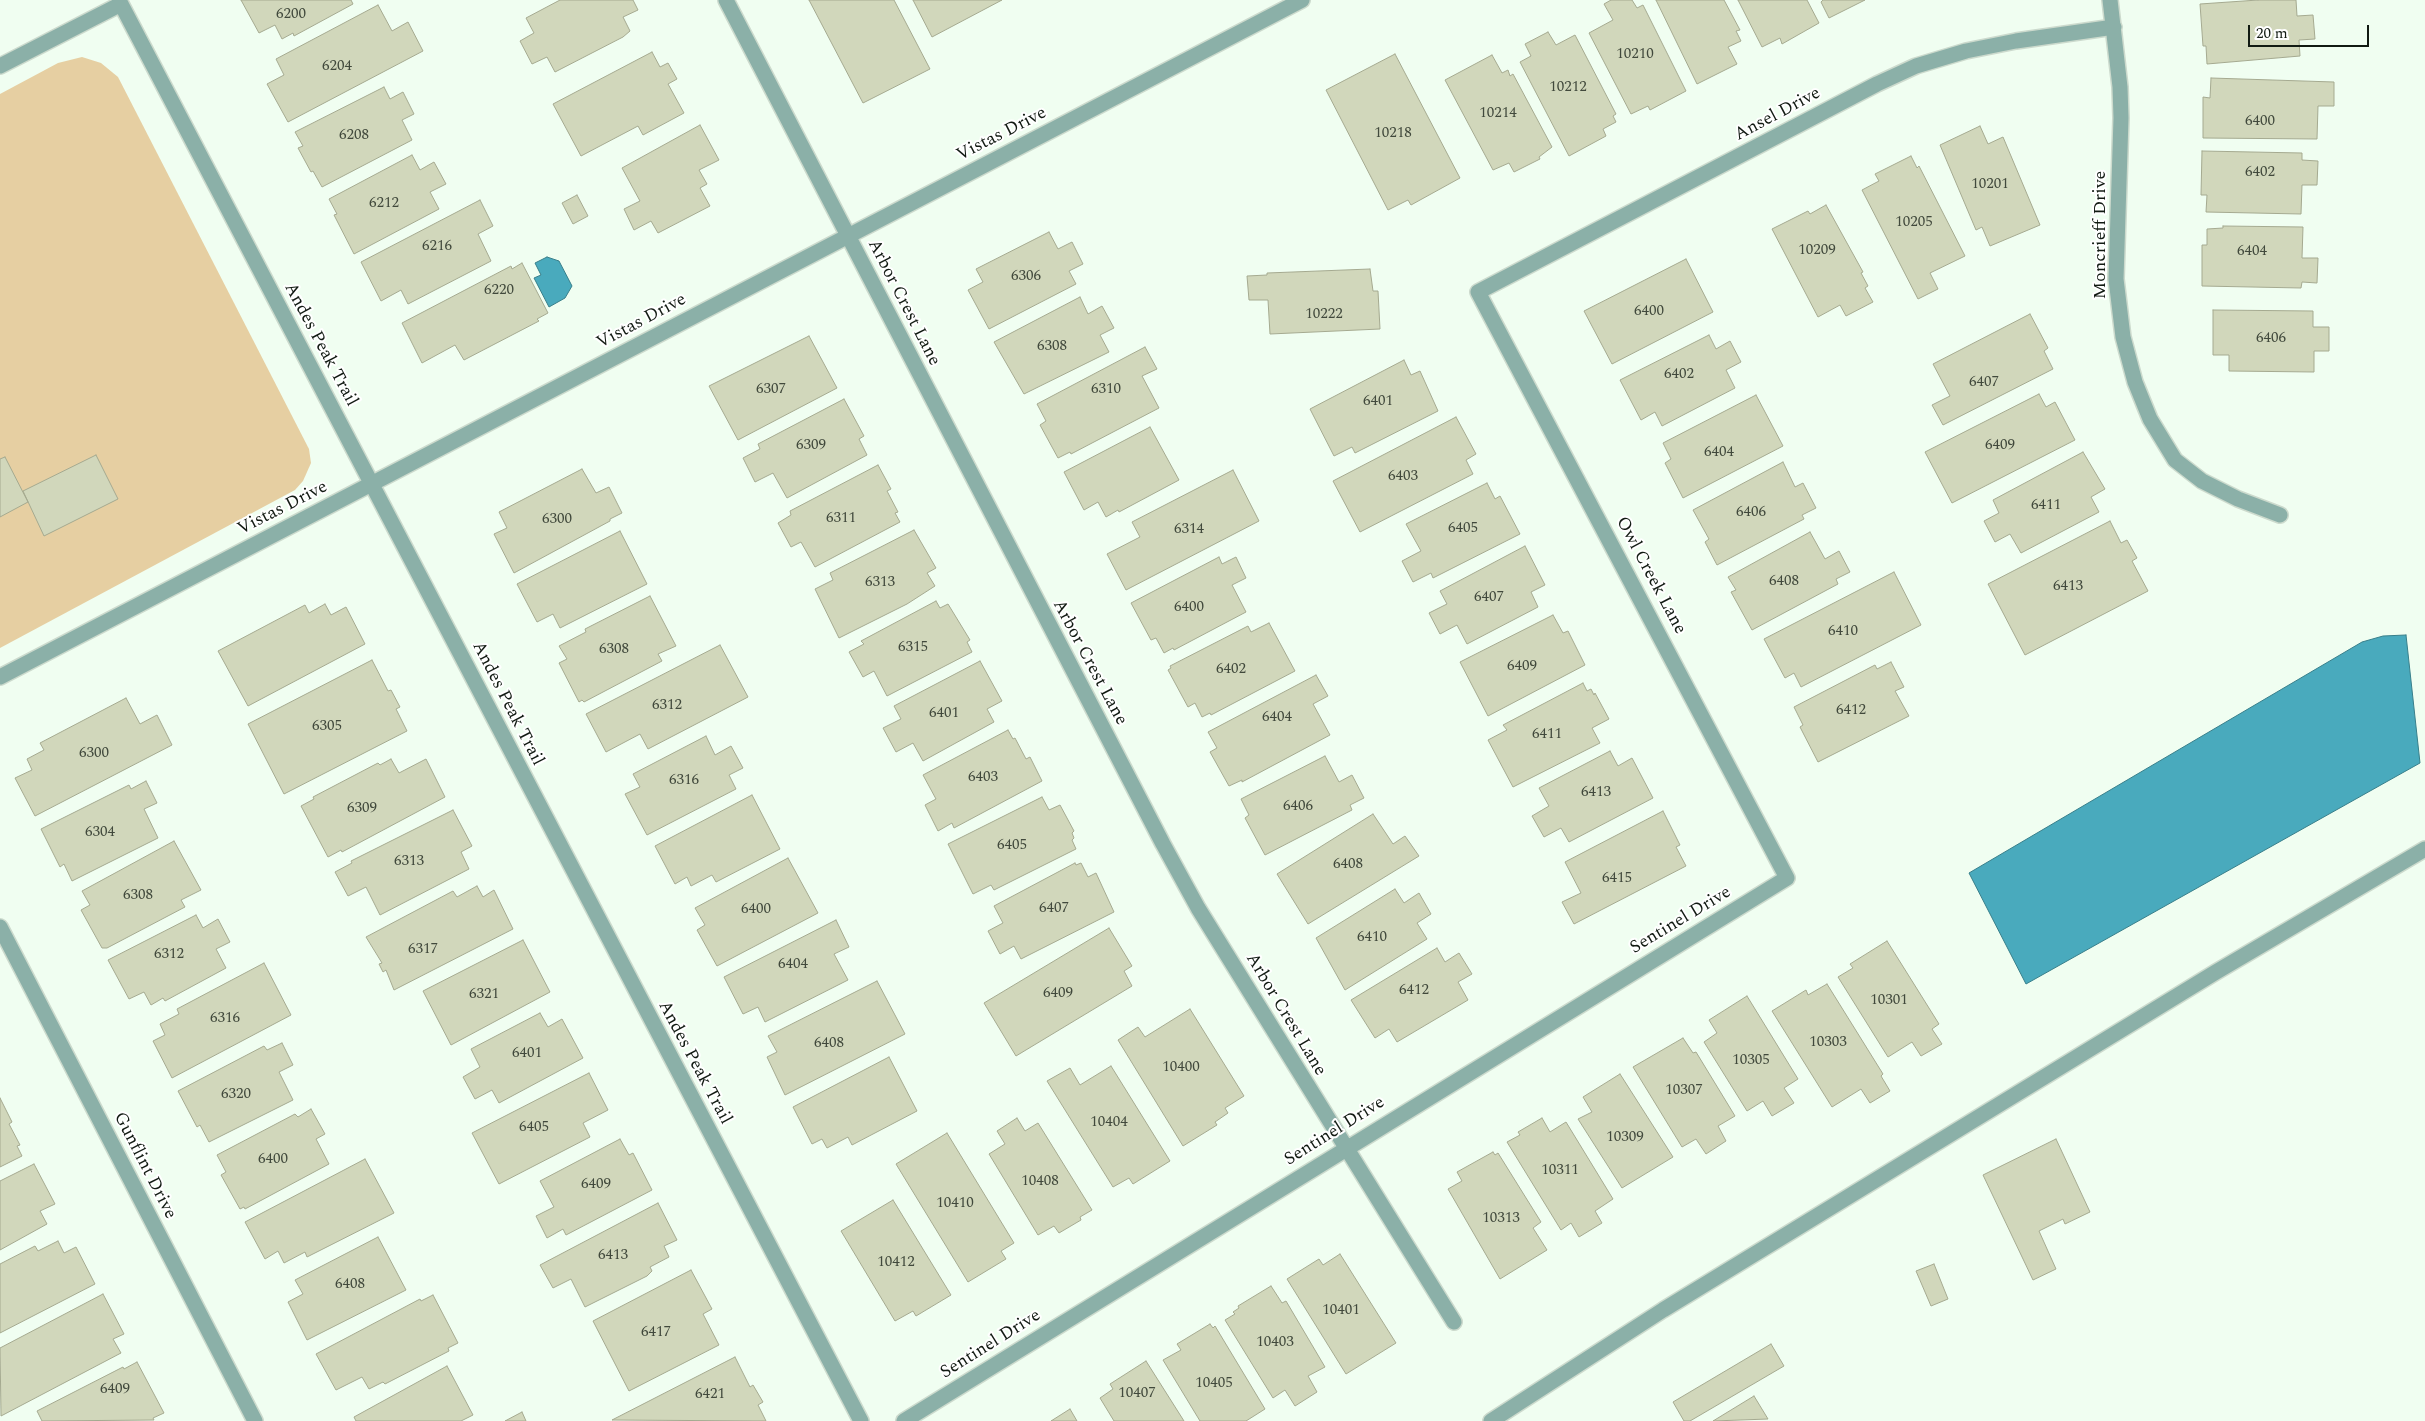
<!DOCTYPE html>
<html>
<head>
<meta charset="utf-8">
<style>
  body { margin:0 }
  #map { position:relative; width:2425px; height:1421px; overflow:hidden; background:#f0fef1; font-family:Spectral,serif }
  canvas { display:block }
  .scale { position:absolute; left:2248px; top:25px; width:121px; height:22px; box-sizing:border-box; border:2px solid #111a12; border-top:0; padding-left:6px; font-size:15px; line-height:18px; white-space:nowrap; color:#111a12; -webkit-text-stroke:4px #fff; paint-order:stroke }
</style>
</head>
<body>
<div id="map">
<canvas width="2425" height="1421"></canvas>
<div class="scale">20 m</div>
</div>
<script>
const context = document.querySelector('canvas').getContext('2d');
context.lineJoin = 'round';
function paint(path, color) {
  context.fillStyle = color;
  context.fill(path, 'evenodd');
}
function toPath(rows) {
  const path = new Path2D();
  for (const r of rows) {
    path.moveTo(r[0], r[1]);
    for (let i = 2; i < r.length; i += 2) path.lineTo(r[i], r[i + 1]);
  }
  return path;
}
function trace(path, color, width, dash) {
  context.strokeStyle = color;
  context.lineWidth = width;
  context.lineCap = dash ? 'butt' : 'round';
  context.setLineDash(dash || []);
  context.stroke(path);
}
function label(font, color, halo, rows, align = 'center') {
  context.font = font + ' Spectral,serif';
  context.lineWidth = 4;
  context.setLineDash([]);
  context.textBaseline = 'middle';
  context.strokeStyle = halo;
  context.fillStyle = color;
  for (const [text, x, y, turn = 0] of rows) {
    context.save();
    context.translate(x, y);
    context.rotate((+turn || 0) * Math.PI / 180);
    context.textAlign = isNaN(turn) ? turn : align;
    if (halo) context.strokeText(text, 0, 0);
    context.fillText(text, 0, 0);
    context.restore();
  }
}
const green = toPath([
  [82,57,101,63,118,77,309,449,311,463,303,481,295,490,0,648,0,94,58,63]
]);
const water = toPath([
  [547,257,559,261,572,286,565,298,549,307,534,278,541,275,535,263,547,257],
  [2406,635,2420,763,2026,984,1969,873,2362,642,2383,636,2406,635]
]);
const building = toPath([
  [241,0,351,0,353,4,294,36,293,33,282,39,275,25,259,33,241,0],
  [560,0,633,0,638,10,623,17,630,31,623,37,555,72,547,57,532,64,520,41,534,33,526,18,560,0],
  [809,0,894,0,930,69,863,103,809,0],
  [913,0,1002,0,932,37,913,0],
  [1611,0,1632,0,1637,8,1643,5,1686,91,1650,110,1648,106,1631,114,1589,33,1613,20,1604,4,1611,0],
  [1656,0,1724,0,1740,30,1736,31,1741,41,1728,47,1737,64,1697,84,1656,0],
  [1738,0,1807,0,1819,23,1782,44,1780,38,1762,47,1738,0],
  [1823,0,1865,0,1829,18,1821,2,1823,0],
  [2258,0,2296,0,2297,16,2313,15,2315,39,2299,40,2300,56,2207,64,2206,46,2203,46,2200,4,2258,0],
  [378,5,392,31,408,22,423,51,288,122,267,84,284,75,276,59,378,5],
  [1548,32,1556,45,1575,35,1616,114,1613,116,1616,122,1603,129,1606,136,1569,156,1520,62,1531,56,1525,44,1548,32],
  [652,52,660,67,668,63,677,79,668,84,684,113,643,135,638,126,581,156,553,104,652,52],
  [1395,54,1460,178,1411,205,1408,200,1388,210,1326,90,1395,54],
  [1492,55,1502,73,1508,70,1510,76,1513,74,1552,147,1539,157,1540,159,1514,172,1509,163,1493,170,1445,80,1492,55],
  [2211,78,2334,82,2334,106,2318,106,2317,139,2203,138,2203,97,2210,98,2211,78],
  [384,87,390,99,403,92,414,114,402,120,412,140,322,187,313,171,311,172,298,148,303,146,295,132,384,87],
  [700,125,719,160,699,170,707,184,700,188,710,206,658,233,651,221,634,230,624,209,640,201,622,168,700,125],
  [1980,126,1988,144,2003,137,2040,225,1990,246,1982,227,1976,230,1940,145,1980,126],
  [2202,151,2302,153,2302,160,2318,161,2317,185,2302,185,2301,214,2206,212,2207,195,2201,195,2202,151],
  [412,155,420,170,434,162,446,184,430,192,439,209,354,254,334,215,337,214,329,199,412,155],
  [1911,156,1917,168,1919,166,1965,256,1930,273,1938,289,1918,299,1862,190,1879,181,1875,174,1911,156],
  [577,195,588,216,573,224,562,203,577,195],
  [480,200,493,226,478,234,491,261,408,304,401,290,381,301,361,262,480,200],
  [1826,205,1863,272,1861,273,1868,286,1865,288,1873,302,1846,316,1840,305,1818,317,1772,229,1808,211,1810,214,1826,205],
  [2223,226,2303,227,2302,258,2318,258,2317,283,2302,282,2301,288,2202,286,2202,245,2207,245,2207,229,2223,228,2223,226],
  [1049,232,1058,249,1072,242,1083,264,1069,271,1076,284,989,329,968,290,983,282,976,269,1049,232],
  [1686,259,1713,312,1612,364,1584,311,1686,259],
  [522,263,548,313,537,319,539,321,464,360,455,345,422,363,402,323,511,266,512,269,522,263],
  [1370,269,1373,291,1378,291,1380,329,1270,334,1268,300,1249,300,1247,276,1267,275,1267,273,1370,269],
  [1080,297,1088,314,1102,306,1114,328,1100,335,1109,352,1024,394,994,342,1080,297],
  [2213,310,2313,311,2313,327,2329,327,2329,351,2314,351,2314,372,2229,371,2229,355,2213,355,2213,310],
  [2030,314,2048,348,2044,351,2053,369,1943,425,1932,405,1950,396,1933,364,2030,314],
  [1709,335,1716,349,1730,341,1741,362,1726,370,1735,388,1662,426,1655,412,1641,420,1620,380,1709,335],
  [809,336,837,388,738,440,709,386,809,336],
  [1145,347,1157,369,1142,376,1159,408,1071,454,1070,452,1058,458,1040,425,1046,421,1037,404,1145,347],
  [1404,360,1411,375,1420,371,1438,411,1355,453,1352,447,1334,456,1310,409,1404,360],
  [2039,394,2046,407,2055,402,2075,440,1952,503,1925,452,2039,394],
  [1756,395,1783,446,1683,498,1665,463,1671,459,1663,443,1756,395],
  [844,399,864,436,859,439,867,455,787,498,773,473,755,482,743,458,760,449,758,444,844,399],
  [1456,417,1476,454,1466,460,1473,474,1360,532,1333,481,1456,417],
  [1150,427,1179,480,1119,512,1118,510,1106,517,1098,502,1084,510,1064,472,1150,427],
  [2083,452,2105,489,2091,497,2099,512,2021,553,2010,534,1995,542,1984,521,1999,513,1993,500,2083,452],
  [96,455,118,499,44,536,23,491,96,455],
  [5,457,28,502,0,517,0,459,5,457],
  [1783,462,1795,487,1803,483,1816,508,1802,515,1804,519,1717,565,1705,542,1709,539,1693,510,1783,462],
  [878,465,891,489,887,491,898,512,895,513,900,522,815,567,801,542,791,547,778,523,791,515,790,511,878,465],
  [582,469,596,493,609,487,622,513,610,519,610,521,514,573,494,534,507,528,499,512,582,469],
  [1233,470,1259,521,1126,590,1107,554,1140,537,1132,522,1233,470],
  [1487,483,1495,499,1500,496,1520,534,1433,578,1431,573,1413,582,1402,561,1421,551,1406,524,1487,483],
  [2110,521,2121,543,2127,540,2137,558,2132,561,2148,591,2025,655,1988,584,2110,521],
  [914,530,936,568,927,573,935,586,907,604,839,638,815,589,833,580,830,573,914,530],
  [620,531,647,584,560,628,553,614,537,622,517,584,620,531],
  [1810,532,1825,559,1839,551,1850,572,1836,579,1838,584,1752,630,1731,592,1736,590,1728,577,1810,532],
  [1525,546,1545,585,1531,592,1538,607,1467,644,1457,625,1440,634,1429,613,1447,604,1440,591,1525,546],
  [1219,557,1222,564,1236,557,1246,578,1232,585,1246,612,1174,650,1173,648,1164,653,1156,638,1151,640,1131,603,1219,557],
  [1894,572,1921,625,1801,687,1794,673,1785,678,1764,639,1894,572],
  [650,596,676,646,658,654,662,661,584,702,582,700,579,702,559,663,567,659,559,646,586,632,585,629,650,596],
  [936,601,940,608,948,604,970,640,967,642,972,652,887,696,874,671,863,677,849,652,864,644,861,641,936,601],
  [325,604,331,615,346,607,365,644,248,706,218,651,305,605,309,613,325,604],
  [1553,615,1563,633,1568,631,1585,665,1488,716,1460,662,1553,615],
  [1269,623,1295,671,1211,715,1210,713,1202,717,1195,703,1188,707,1168,670,1171,668,1170,666,1248,626,1251,632,1269,623],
  [720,645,748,697,648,749,640,734,606,752,586,714,720,645],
  [372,660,388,691,391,690,400,707,396,709,407,731,284,794,248,724,372,660],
  [980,661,1002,701,987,709,994,722,923,761,913,743,896,752,883,728,901,719,894,706,980,661],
  [1891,662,1904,687,1895,691,1909,716,1818,762,1800,727,1803,725,1794,707,1875,665,1877,669,1891,662],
  [1316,675,1328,696,1313,704,1330,735,1242,782,1242,780,1229,786,1210,752,1217,748,1208,732,1316,675],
  [1583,683,1587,691,1591,689,1594,695,1595,693,1609,719,1592,728,1600,743,1513,787,1488,740,1507,730,1503,725,1583,683],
  [126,698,140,724,157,715,172,745,35,816,15,778,32,770,27,759,44,750,40,743,126,698],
  [1008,730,1013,739,1015,738,1026,759,1030,757,1042,781,954,828,952,823,938,831,925,805,936,799,923,775,1008,730],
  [706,736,715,755,731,746,743,768,729,775,736,789,647,835,625,794,640,787,633,774,706,736],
  [1610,751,1618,766,1632,758,1653,798,1569,842,1561,828,1544,837,1532,816,1549,806,1539,788,1610,751],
  [1325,756,1339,782,1352,775,1364,798,1350,805,1352,810,1265,855,1245,818,1249,815,1241,799,1325,756],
  [391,759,399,773,426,759,445,797,342,852,341,850,328,857,301,806,314,799,313,797,378,763,380,765,391,759],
  [146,781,157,803,144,809,158,838,72,881,64,864,60,867,41,829,129,785,131,789,146,781],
  [752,795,780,849,716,882,712,875,691,886,687,877,675,884,655,846,752,795],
  [1042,797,1049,810,1060,805,1074,831,1072,833,1074,838,1072,840,1076,849,994,890,991,885,973,894,948,844,1042,797],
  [453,810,472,846,461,852,469,869,380,915,366,887,348,896,335,872,352,863,351,861,453,810],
  [1663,811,1680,845,1676,847,1686,866,1574,924,1562,902,1581,893,1565,862,1663,811],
  [1373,814,1393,844,1405,836,1419,856,1308,924,1277,874,1373,814],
  [174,841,201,890,181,900,185,907,107,948,102,948,81,910,90,905,82,891,174,841],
  [788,858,818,913,717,966,697,930,705,925,695,908,788,858],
  [1075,863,1076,865,1081,863,1088,877,1096,873,1114,912,1021,959,1014,946,1000,954,988,931,1003,923,994,906,1075,863],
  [477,886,483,897,494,890,513,929,394,990,386,970,383,972,379,964,382,963,366,937,453,891,457,897,477,886],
  [1395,889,1404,903,1419,893,1431,914,1417,923,1427,939,1345,990,1316,938,1395,889],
  [196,915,203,928,218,919,230,942,216,949,226,968,165,1001,163,998,151,1005,144,992,129,999,108,960,196,915],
  [836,920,849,947,834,954,848,980,765,1022,758,1007,743,1014,724,977,836,920],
  [1109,928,1132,966,1124,971,1132,986,1016,1056,984,1003,1109,928],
  [523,940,550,992,451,1045,423,991,523,940],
  [1887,941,1939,1024,1932,1029,1942,1044,1921,1056,1912,1042,1888,1057,1838,977,1853,968,1850,964,1887,941],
  [1437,948,1445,962,1459,953,1472,974,1458,982,1468,1000,1397,1042,1389,1029,1375,1038,1351,1000,1437,948],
  [264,963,291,1015,172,1078,153,1041,165,1035,160,1024,179,1014,177,1009,264,963],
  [877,981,905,1034,785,1095,767,1057,777,1052,768,1036,877,981],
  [1827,984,1883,1074,1881,1076,1890,1091,1870,1103,1861,1089,1832,1107,1772,1011,1806,990,1808,995,1827,984],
  [1747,996,1798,1079,1784,1088,1794,1103,1772,1116,1763,1101,1747,1111,1704,1042,1717,1033,1709,1020,1747,996],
  [1190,1009,1244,1096,1225,1108,1228,1113,1215,1122,1217,1125,1183,1146,1118,1040,1138,1027,1145,1037,1190,1009],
  [540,1013,548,1027,562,1019,583,1058,499,1103,492,1090,475,1099,463,1077,480,1067,471,1049,540,1013],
  [1683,1038,1693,1053,1696,1052,1735,1116,1718,1126,1726,1141,1706,1154,1696,1139,1682,1147,1633,1067,1683,1038],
  [282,1043,293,1065,279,1072,293,1100,209,1142,200,1125,197,1127,178,1091,264,1046,267,1050,282,1043],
  [889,1057,917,1111,852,1145,848,1137,827,1148,822,1139,812,1144,793,1107,889,1057],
  [1111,1066,1170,1161,1133,1184,1129,1178,1113,1187,1047,1081,1070,1068,1080,1085,1111,1066],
  [589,1073,608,1110,583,1123,590,1137,499,1184,472,1133,589,1073],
  [1620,1074,1673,1157,1622,1188,1578,1119,1592,1112,1583,1097,1620,1074],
  [0,1098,12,1122,9,1124,20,1145,17,1146,22,1156,0,1167,0,1098],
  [311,1109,325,1134,316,1139,329,1164,245,1209,244,1207,240,1209,221,1175,226,1172,217,1155,295,1114,298,1117,311,1109],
  [1017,1118,1025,1131,1038,1123,1092,1210,1080,1217,1081,1220,1059,1233,1054,1226,1038,1235,989,1154,1005,1144,997,1131,1017,1118],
  [1542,1118,1550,1132,1566,1122,1613,1199,1595,1211,1602,1223,1579,1237,1571,1223,1561,1230,1507,1142,1520,1135,1518,1132,1542,1118],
  [947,1133,1014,1243,1001,1251,1006,1259,968,1282,896,1164,947,1133],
  [620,1139,629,1155,633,1153,652,1190,566,1235,563,1229,547,1238,536,1216,554,1207,540,1181,620,1139],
  [2056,1139,2090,1212,2065,1224,2063,1219,2039,1231,2056,1269,2033,1280,1983,1175,2056,1139],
  [1493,1152,1495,1155,1498,1153,1541,1222,1533,1228,1547,1250,1500,1279,1448,1189,1462,1181,1457,1172,1493,1152],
  [365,1159,394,1213,307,1257,305,1252,284,1263,278,1251,265,1259,245,1222,365,1159],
  [34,1164,55,1204,40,1211,47,1224,0,1250,0,1181,34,1164],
  [893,1200,951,1295,916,1316,913,1311,895,1321,841,1231,893,1200],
  [658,1203,677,1240,664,1246,669,1257,650,1267,652,1271,647,1276,585,1307,571,1279,553,1288,540,1265,658,1203],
  [378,1237,406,1290,307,1340,288,1302,303,1294,295,1280,378,1237],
  [58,1241,64,1253,76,1247,95,1284,0,1333,0,1264,35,1246,38,1251,58,1241],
  [1340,1254,1396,1343,1346,1374,1287,1279,1319,1259,1323,1265,1340,1254],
  [1934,1264,1948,1299,1931,1306,1916,1271,1934,1264],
  [691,1270,712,1309,703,1314,719,1345,629,1391,593,1321,691,1270],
  [1271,1286,1282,1303,1286,1301,1325,1367,1308,1376,1317,1392,1295,1406,1285,1390,1273,1398,1225,1320,1235,1314,1233,1312,1239,1308,1238,1306,1271,1286],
  [103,1294,124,1334,113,1339,121,1353,1,1416,0,1348,103,1294],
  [433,1295,458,1343,448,1348,449,1351,385,1384,383,1382,369,1389,362,1377,336,1390,316,1354,420,1299,421,1301,433,1295],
  [1210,1324,1213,1328,1215,1326,1265,1409,1246,1421,1200,1421,1163,1360,1181,1350,1177,1344,1210,1324],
  [1771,1344,1784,1366,1690,1421,1684,1421,1673,1402,1771,1344],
  [735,1357,750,1387,753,1385,763,1402,758,1405,766,1421,612,1420,735,1357],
  [1146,1361,1184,1421,1114,1421,1100,1398,1113,1389,1110,1384,1146,1361],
  [137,1362,164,1413,153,1418,154,1420,42,1421,37,1411,123,1367,124,1369,137,1362],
  [447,1366,473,1415,461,1421,356,1421,354,1417,447,1366],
  [1754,1396,1768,1419,1713,1421,1754,1396],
  [1070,1409,1077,1421,1051,1421,1070,1409],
  [522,1412,526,1421,505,1421,522,1412]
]);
const service = toPath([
  [1491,1421,1663,1310,2216,972,2425,849]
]);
const minor = toPath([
  [726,0,1163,844,1198,908,1454,1322],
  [2110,0,2120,87,2121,118,2116,279,2123,337,2135,382,2150,419,2175,460,2202,481,2238,499,2280,515],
  [0,66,121,4,861,1421],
  [0,677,1302,0],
  [0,927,255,1421],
  [904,1421,1787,878,1478,292,1877,84,1916,66,1966,51,2016,41,2114,27]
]);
const numberNames = [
  ["6200",291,15],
  ["10210",1635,55],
  ["6204",337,67],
  ["10212",1568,88],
  ["10214",1498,114],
  ["6400",2260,122],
  ["10218",1393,134],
  ["6208",354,136],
  ["6402",2260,173],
  ["10201",1990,185],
  ["6212",384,204],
  ["10205",1914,223],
  ["6216",437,247],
  ["10209",1817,251],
  ["6404",2252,252],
  ["6306",1026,277],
  ["6220",499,291],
  ["6400",1649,312],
  ["10222",1324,315],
  ["6406",2271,339],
  ["6308",1052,347],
  ["6402",1679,375],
  ["6407",1984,383],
  ["6307",771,390],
  ["6310",1106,390],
  ["6401",1378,402],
  ["6309",811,446],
  ["6409",2000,446],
  ["6404",1719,453],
  ["6403",1403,477],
  ["6411",2046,506],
  ["6406",1751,513],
  ["6311",841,519],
  ["6300",557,520],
  ["6405",1463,529],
  ["6314",1189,530],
  ["6408",1784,582],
  ["6313",880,583],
  ["6413",2068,587],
  ["6407",1489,598],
  ["6400",1189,608],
  ["6410",1843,632],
  ["6315",913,648],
  ["6308",614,650],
  ["6409",1522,667],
  ["6402",1231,670],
  ["6312",667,706],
  ["6412",1851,711],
  ["6401",944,714],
  ["6404",1277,718],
  ["6305",327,727],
  ["6411",1547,735],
  ["6300",94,754],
  ["6403",983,778],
  ["6316",684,781],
  ["6413",1596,793],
  ["6406",1298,807],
  ["6309",362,809],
  ["6304",100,833],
  ["6405",1012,846],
  ["6313",409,862],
  ["6408",1348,865],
  ["6415",1617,879],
  ["6308",138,896],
  ["6407",1054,909],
  ["6400",756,910],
  ["6410",1372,938],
  ["6317",423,950],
  ["6312",169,955],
  ["6404",793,965],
  ["6412",1414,991],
  ["6409",1058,994],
  ["6321",484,995],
  ["10301",1889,1001],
  ["6316",225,1019],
  ["10303",1828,1043],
  ["6408",829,1044],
  ["6401",527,1054],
  ["10305",1751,1061],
  ["10400",1181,1068],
  ["10307",1684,1091],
  ["6320",236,1095],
  ["10404",1109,1123],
  ["6405",534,1128],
  ["10309",1625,1138],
  ["6400",273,1160],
  ["10311",1560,1171],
  ["10408",1040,1182],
  ["6409",596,1185],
  ["10410",955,1204],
  ["10313",1501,1219],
  ["6413",613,1256],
  ["10412",896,1263],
  ["6408",350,1285],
  ["10401",1341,1311],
  ["6417",656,1333],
  ["10403",1275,1343],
  ["10405",1214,1384],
  ["6409",115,1390],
  ["10407",1137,1394],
  ["6421",710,1395]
];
const streetNames = [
  ["Ansel Drive",1778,115,-28],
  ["Vistas Drive",1002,135,-27],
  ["Moncrieff Drive",2101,235,-90],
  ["Arbor Crest Lane",903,303,63],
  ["Vistas Drive",642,322,-28],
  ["Andes Peak Trail",320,345,62],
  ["Vistas Drive",283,509,-27],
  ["Owl Creek Lane",1650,576,62],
  ["Arbor Crest Lane",1089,663,62],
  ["Andes Peak Trail",507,704,63],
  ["Sentinel Drive",1681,921,-31],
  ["Arbor Crest Lane",1285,1015,59],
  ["Andes Peak Trail",694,1063,62],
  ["Sentinel Drive",1335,1132,-32],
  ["Gunflint Drive",144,1166,63],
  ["Sentinel Drive",991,1345,-32]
];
paint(green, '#e6cfa2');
paint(water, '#49aabd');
trace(water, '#387f8a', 1);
paint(building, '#d1d7bb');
trace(building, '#a5aa90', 1);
trace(service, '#ccdacd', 18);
trace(minor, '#ccdacd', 18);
trace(service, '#8bb0a8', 15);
trace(minor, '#8bb0a8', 15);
label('15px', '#41493c', null, numberNames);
label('18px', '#111a12', '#fff', streetNames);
</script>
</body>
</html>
